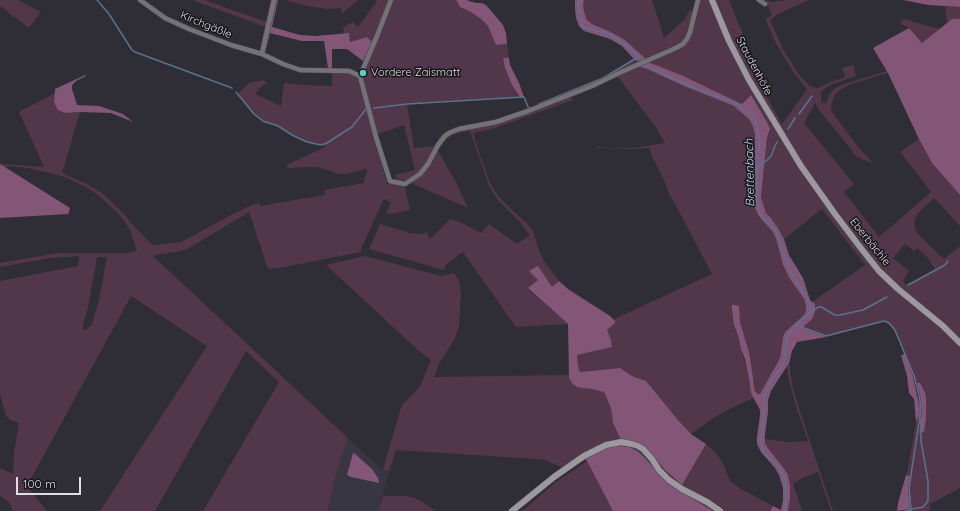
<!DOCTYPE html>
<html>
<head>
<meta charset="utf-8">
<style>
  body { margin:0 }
  #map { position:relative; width:960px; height:511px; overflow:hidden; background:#2f2d35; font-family:Quicksand,sans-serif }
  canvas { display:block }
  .scale { position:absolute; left:16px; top:477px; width:65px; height:18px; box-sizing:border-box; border:2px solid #dfdee3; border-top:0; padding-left:5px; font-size:12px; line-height:14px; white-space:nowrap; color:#dfdee3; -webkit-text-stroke:3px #171619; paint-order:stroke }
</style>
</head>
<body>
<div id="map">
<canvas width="960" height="511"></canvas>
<div class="scale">100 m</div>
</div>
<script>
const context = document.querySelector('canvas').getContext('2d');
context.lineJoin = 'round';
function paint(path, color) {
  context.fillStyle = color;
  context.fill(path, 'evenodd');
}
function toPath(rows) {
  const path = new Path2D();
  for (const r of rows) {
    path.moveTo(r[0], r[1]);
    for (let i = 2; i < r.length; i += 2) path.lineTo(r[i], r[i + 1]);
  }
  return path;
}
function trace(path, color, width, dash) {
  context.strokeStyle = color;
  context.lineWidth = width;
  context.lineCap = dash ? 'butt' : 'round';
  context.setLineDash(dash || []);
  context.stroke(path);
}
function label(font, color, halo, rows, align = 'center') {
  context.font = font + ' Quicksand,sans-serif';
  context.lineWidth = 3;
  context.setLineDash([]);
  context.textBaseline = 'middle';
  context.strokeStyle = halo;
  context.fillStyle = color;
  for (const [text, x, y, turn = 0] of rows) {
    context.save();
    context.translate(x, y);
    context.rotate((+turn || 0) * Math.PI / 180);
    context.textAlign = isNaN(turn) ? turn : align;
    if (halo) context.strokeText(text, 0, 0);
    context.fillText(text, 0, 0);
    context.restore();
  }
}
const built = toPath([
  [348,438,380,468,389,471,378,511,328,511,336,472]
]);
const green = toPath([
  [0,0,18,0,41,12,29,28,0,6],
  [192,0,204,0,266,22,266,27],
  [286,0,358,0,342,14,341,8,327,9,307,6],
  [376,0,456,0,460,7,471,12,481,19,488,26,496,45,507,44,509,58,503,58,505,68,512,85,520,97,407,104,414,148,435,146,440,136,449,130,457,127,489,122,526,109,603,78,634,59,639,62,641,67,647,69,684,86,734,106,746,115,751,120,755,135,754,197,763,221,773,231,776,239,783,265,790,279,804,299,806,305,806,310,804,315,785,332,783,337,780,358,760,394,758,394,755,391,754,387,753,377,749,352,740,322,740,315,738,335,741,349,744,359,749,379,751,393,754,398,729,409,712,419,691,434,678,420,646,381,632,376,620,368,580,372,578,365,577,355,611,340,607,330,616,322,614,319,712,274,674,202,671,198,662,176,653,158,649,148,635,149,595,148,596,147,613,148,633,148,665,143,655,126,617,76,595,87,572,97,573,100,492,129,474,133,475,141,480,155,489,180,494,190,500,198,511,209,525,222,526,222,533,231,539,250,544,261,559,281,552,288,538,267,538,280,528,289,568,324,516,327,463,252,449,262,445,266,444,270,369,249,380,224,410,233,421,234,427,232,430,239,450,219,462,223,481,233,489,224,517,244,528,236,530,236,521,223,497,199,489,186,470,131,457,133,452,135,445,140,438,151,456,182,468,208,404,180,400,180,396,178,395,175,415,170,404,125,374,135,387,184,393,183,403,186,405,188,410,210,392,214,386,213,391,202,384,199,369,231,361,249,361,252,284,267,268,269,249,212,187,249,176,252,161,254,153,256,348,438,336,473,328,511,203,511,279,382,246,351,155,511,100,511,207,346,131,296,27,486,47,511,13,511,9,502,0,496,0,468,13,474,14,453,19,423,10,420,6,416,0,394,0,281,78,266,79,256,50,258,0,267,0,263,58,253,128,253,137,251,129,228,118,213,97,194,88,188,65,177,54,174,28,168,8,166,6,168,0,164,44,167,19,112,55,93,54,103,65,113,80,112,62,173,87,184,102,193,125,215,132,224,150,243,154,245,181,242,237,212,252,205,260,203,260,206,325,195,324,190,364,183,367,169,345,174,338,174,325,169,315,167,307,167,288,168,286,165,325,147,324,144,321,145,307,142,292,135,278,126,263,121,254,114,238,94,249,83,263,80,267,83,261,87,255,94,281,106,284,83,302,85,332,86,332,73,349,73,363,77,365,70,368,65,363,61,372,42,367,37,350,42,349,34,344,34,343,27,353,22,358,27,377,1],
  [97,257,107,257,99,300,92,324,87,329,83,330,83,324,88,308],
  [584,0,652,0,664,38,685,19,689,11,693,10,696,0,729,0,740,27,741,27,745,51,748,63,782,124,807,89,794,73,782,54,775,41,765,18,769,17,772,15,766,0,772,2,787,0,809,0,778,14,770,20,784,51,800,76,810,86,813,87,818,88,828,83,845,77,842,68,853,65,856,76,833,84,824,89,821,93,821,103,826,103,829,95,832,91,835,88,844,84,887,71,888,73,851,84,840,90,835,94,832,102,831,108,832,112,859,148,873,163,872,163,857,157,819,110,815,103,804,123,854,184,844,192,879,237,931,192,900,152,919,139,932,163,960,195,960,226,934,198,917,214,914,224,917,233,944,259,960,246,960,488,930,504,930,511,901,511,910,509,908,488,910,476,906,475,908,469,916,422,919,416,918,395,913,377,905,354,894,331,889,324,883,321,826,337,801,328,815,312,815,304,812,302,865,265,822,209,784,239,778,228,771,218,766,213,761,197,767,137,770,129,768,124,751,96,742,104,681,75,647,62,646,59,625,40,611,32,592,24,587,20,584,11,583,5],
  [905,244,914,251,917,248,927,257,935,269,906,285,903,281,909,271,893,258],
  [917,384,926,408,926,419,924,432,919,432,922,410,920,394],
  [945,6,960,7,960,19,952,19,947,23],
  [903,19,940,29,922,43,909,28,900,23],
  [365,256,441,276,454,273,459,281,461,293,459,327,454,340,447,351,439,363,434,377,569,375,569,378,583,388,592,389,604,392,611,408,613,423,621,440,629,440,643,446,648,450,665,470,682,485,703,449,706,444,716,453,723,463,730,481,741,489,773,506,770,511,713,511,670,485,642,455,637,451,596,451,510,511,526,496,564,468,545,460,536,459,396,450,389,471,383,469,400,411,402,405,419,388,431,360,419,351,326,265],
  [789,364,790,365,790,370,793,388,797,402,833,511,831,511,818,472,802,478,793,484,802,511,788,511,790,499,782,466,767,447,765,439,788,442,808,441,795,403,788,377,787,368,786,367],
  [587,461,613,511,522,511,556,482],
  [383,496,407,496,415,498,421,501,436,511,378,511]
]);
const forest = toPath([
  [271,0,278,0,272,27,300,35,316,36,349,33,350,42,367,37,372,42,363,61,347,49,332,49,332,69,328,68,324,41,302,41,270,33,265,53,260,50],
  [456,0,467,0,469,1,476,3,482,3,486,5,503,25,506,33,507,44,496,45,488,26,481,19,471,12,460,7],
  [575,0,584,0,583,5,584,11,587,20,592,24,611,32,625,40,646,59,639,62,634,59,622,46,610,39,584,31,579,26,576,18,575,9],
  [903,0,960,0,960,7,928,5],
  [952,19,960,19,960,195,932,163,919,139,888,73,873,48,909,28,922,43],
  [503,58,509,58,510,65,519,83,524,97,520,97,512,85,505,68],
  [648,62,681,75,742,104,751,95,768,124,770,129,767,137,761,197,766,213,771,218,778,228,784,239,789,255,803,278,810,300,815,304,815,312,812,319,802,328,826,337,797,342,792,351,789,364,787,366,771,391,768,400,768,412,765,434,765,442,767,447,782,466,788,475,790,485,790,499,788,511,770,511,773,506,781,510,783,500,783,488,779,475,775,468,761,452,757,444,757,437,760,415,760,410,751,393,749,379,745,359,741,349,738,335,734,325,732,309,732,305,736,305,739,306,740,322,749,352,753,377,754,387,755,391,758,394,760,394,780,358,783,337,785,332,804,315,806,310,806,305,804,299,790,279,783,265,776,239,773,232,763,221,759,216,754,206,755,148,755,135,753,127,750,120,734,106,684,86,647,69,640,67,641,65],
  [85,75,86,76,76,81,72,85,72,89,77,105,99,106,123,114,133,122,111,113,80,112,65,113,58,110,54,103,55,89],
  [0,164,70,208,69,212,68,214,0,218],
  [538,266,552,287,559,281,568,289,610,316,616,322,607,330,611,340,612,347,577,355,578,365,580,372,620,368,632,376,646,381,678,420,691,434,706,444,682,485,665,470,648,450,643,446,629,440,621,440,613,423,611,408,604,392,592,389,583,388,577,387,572,383,569,378,568,324,528,288,538,280,529,271],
  [905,354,913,377,920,409,919,416,916,422,914,399,909,393,907,376,901,355],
  [917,383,920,383,925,393,926,399,926,419,924,432,919,433,922,410,920,394],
  [614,446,623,446,629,447,637,451,642,455,670,485,713,511,613,511,587,461,584,458,596,451],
  [353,453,354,453,372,469,378,478,379,482,379,483,351,477,347,475],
  [906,475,910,476,908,488,910,509,897,511,898,503]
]);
const stream = toPath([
  [97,0,109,14,132,50,135,52,232,88],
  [579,0,578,7,583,27,609,34,626,45,639,57,645,65,669,77,702,91,736,103,753,116,758,127,757,131,760,140,757,162,757,200,759,210,763,219,775,229,791,272,810,304,811,312,796,325,787,336,784,363,769,384,764,397,763,427,760,441,764,454,777,465,785,478,786,501,785,511],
  [236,92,254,114,263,121,278,126,292,135,307,142,321,145,327,143,347,130,352,127,366,109],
  [539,104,603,78,638,57],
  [374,108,407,104,524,97,529,109,530,108],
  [799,114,812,96],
  [788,129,795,118],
  [758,167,767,160,771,156,775,146,777,142],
  [908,285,945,265,948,261],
  [812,312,818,307,821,307,835,315,840,315,863,310,887,297],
  [796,325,826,336,884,321,889,323,895,330,914,376,919,395,921,409,909,488,911,510,905,511],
  [912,509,923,507,928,501,928,481,921,441,921,435,922,426,920,419]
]);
const street = toPath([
  [140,0,165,18,189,29,231,45,262,54,283,64,300,70,349,71,360,76],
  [759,0,765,4],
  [262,54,274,0],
  [360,76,376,137,390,181,405,184,420,174,428,164,438,145,445,136,449,133,459,129,496,122,528,111,592,86,619,73,676,48,683,44,687,39,690,32,698,0],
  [360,76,377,36,391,0]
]);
const secondary = toPath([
  [712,0,729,41,749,80,801,166,835,214,860,247,879,271,898,289,943,326,960,343],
  [512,511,554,477,584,456,606,445,621,442,632,444,638,446,643,449,652,459,659,470,669,480,682,489,707,502,720,511]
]);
const markers = [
  [363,73,4,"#57cec1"]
];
const streetNames = [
  ["Kirchgäßle",206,25,22],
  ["Staudenhöfe",754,66,62],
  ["Eberbächle",870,242,51]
];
const poiNames = [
  ["Vordere Zaismatt",371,73]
];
const waterNames = [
  ["Brettenbach",750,173,-91]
];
paint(built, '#383643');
paint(green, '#52374b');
paint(forest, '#835678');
trace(stream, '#59738e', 1.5);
trace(street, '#4b4951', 5.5);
trace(secondary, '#4b4951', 7);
trace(street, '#757276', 4.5);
trace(secondary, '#9c989e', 6);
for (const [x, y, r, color] of markers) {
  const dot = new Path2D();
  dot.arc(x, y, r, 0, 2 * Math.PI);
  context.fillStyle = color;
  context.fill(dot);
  trace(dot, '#171619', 1.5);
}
label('11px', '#dfdee3', '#171619', streetNames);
label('11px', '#dfdee3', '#171619', poiNames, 'left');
label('italic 12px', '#c4dbf4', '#171619', waterNames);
</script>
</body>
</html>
